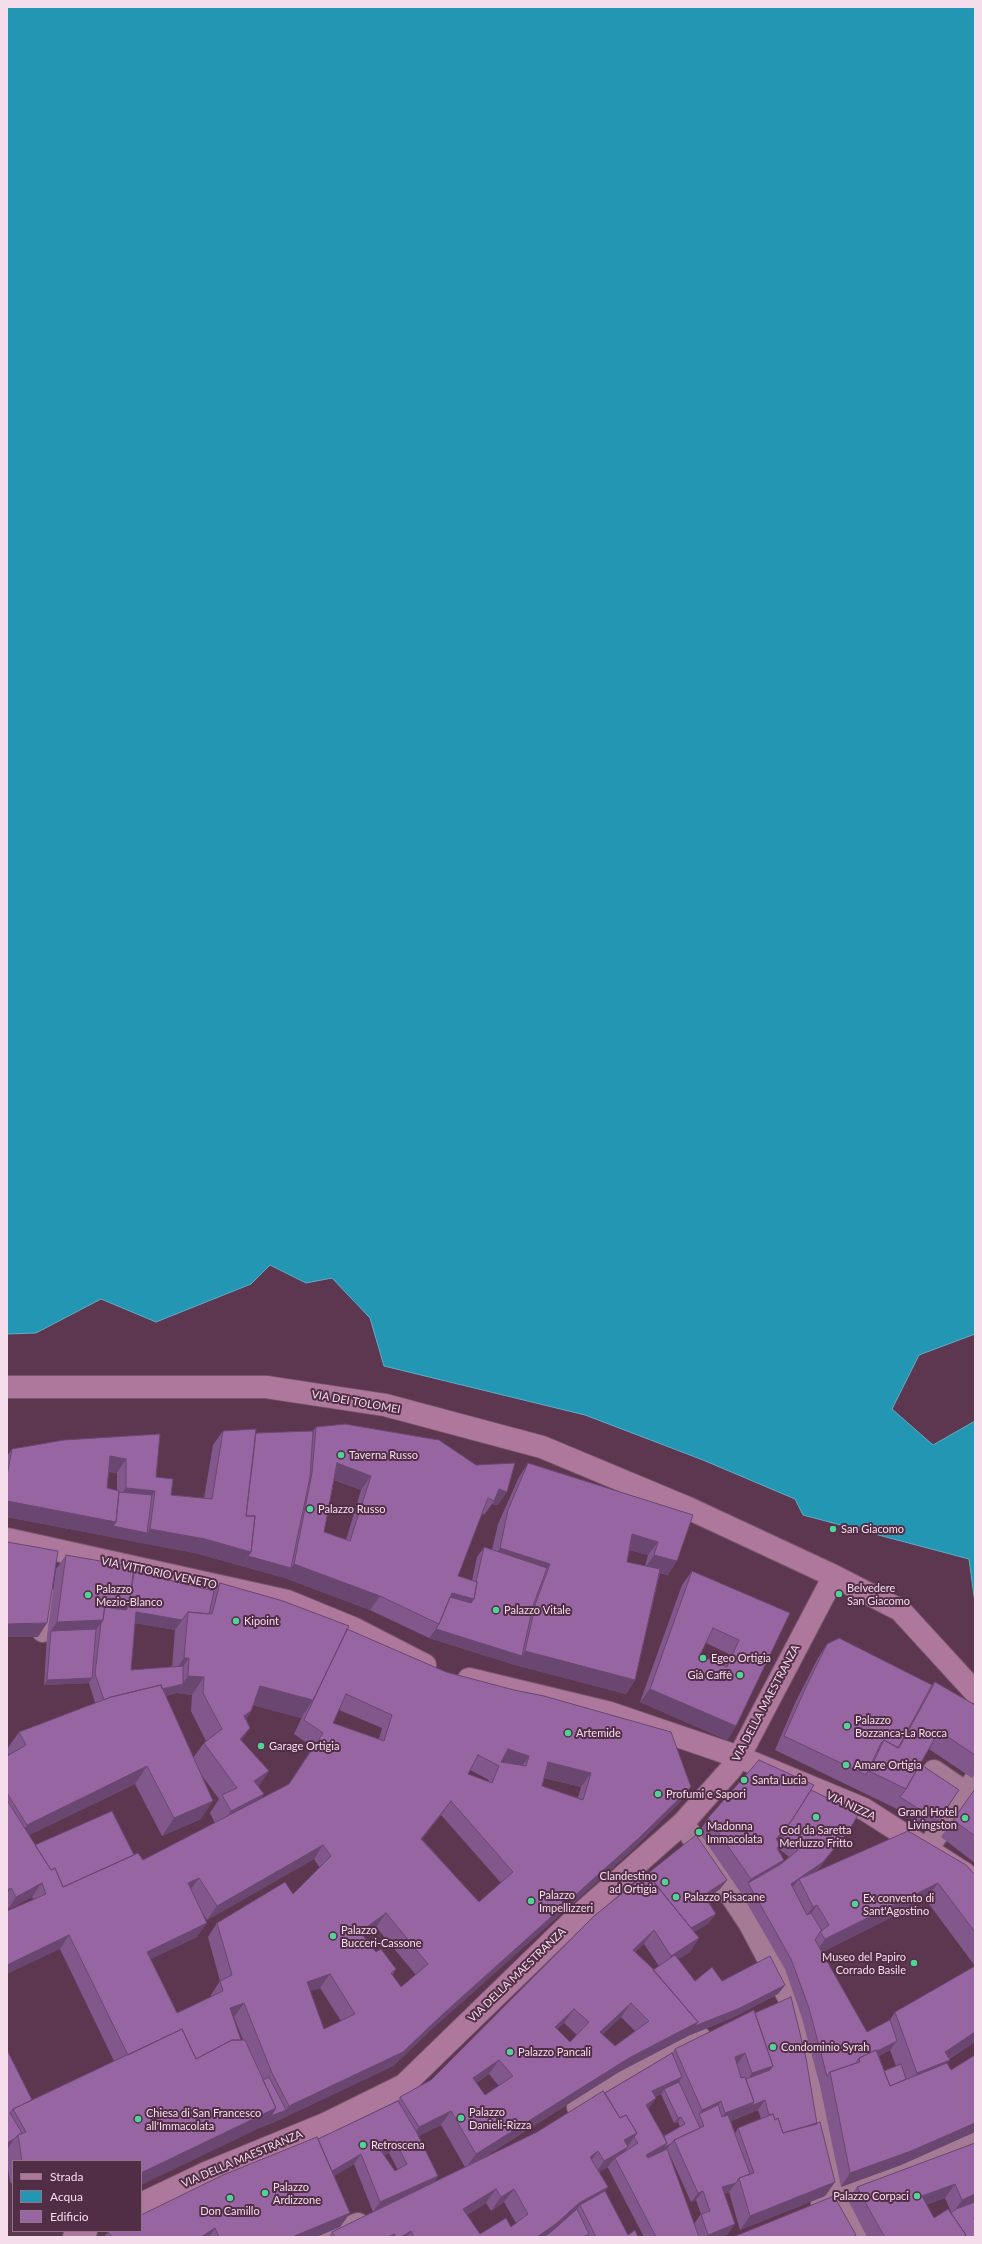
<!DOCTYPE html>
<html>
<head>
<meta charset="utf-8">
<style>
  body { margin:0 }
  #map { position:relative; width:982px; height:2244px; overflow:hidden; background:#5d3750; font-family:Lato,sans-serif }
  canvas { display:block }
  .frame { position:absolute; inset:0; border:8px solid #f5ddec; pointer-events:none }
  .legend { position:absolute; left:12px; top:2160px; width:130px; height:72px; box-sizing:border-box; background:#512d46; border:1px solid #937388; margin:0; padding:5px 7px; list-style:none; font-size:12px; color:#f5ddec }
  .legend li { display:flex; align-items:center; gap:8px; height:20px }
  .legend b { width:20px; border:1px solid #937388 }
</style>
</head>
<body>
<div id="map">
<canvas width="982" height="2244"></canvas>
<div class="frame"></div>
<ul class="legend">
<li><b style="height:5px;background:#ae789c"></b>Strada</li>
<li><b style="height:11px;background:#2396b4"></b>Acqua</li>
<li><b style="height:11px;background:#9765a2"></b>Edificio</li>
</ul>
</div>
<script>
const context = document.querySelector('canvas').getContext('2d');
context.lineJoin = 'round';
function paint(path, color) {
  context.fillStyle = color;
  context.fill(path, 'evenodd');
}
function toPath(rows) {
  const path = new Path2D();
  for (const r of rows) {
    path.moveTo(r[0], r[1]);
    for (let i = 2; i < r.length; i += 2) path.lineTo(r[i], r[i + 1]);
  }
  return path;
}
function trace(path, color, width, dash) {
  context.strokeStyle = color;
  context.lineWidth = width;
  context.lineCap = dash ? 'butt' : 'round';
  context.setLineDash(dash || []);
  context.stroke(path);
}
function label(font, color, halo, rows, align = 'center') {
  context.font = font + ' Lato,sans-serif';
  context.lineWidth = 4;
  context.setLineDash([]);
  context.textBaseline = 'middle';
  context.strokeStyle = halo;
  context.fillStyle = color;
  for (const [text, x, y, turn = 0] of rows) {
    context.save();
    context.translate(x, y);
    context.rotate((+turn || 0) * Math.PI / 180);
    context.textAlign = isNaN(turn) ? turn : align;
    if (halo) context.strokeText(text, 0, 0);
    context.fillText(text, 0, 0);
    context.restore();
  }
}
const water = toPath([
  [7,7,975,7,975,1334,919,1355,892,1409,933,1445,975,1421,975,1603,969,1559,803,1515,795,1499,703,1460,585,1415,384,1366,370,1318,332,1278,306,1283,270,1265,251,1284,156,1322,101,1299,36,1333,7,1334,7,7]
]);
const street = toPath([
  [43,1631,47,1599],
  [934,1771,966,1793],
  [683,1823,750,1924,789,1998,797,2023,835,2198,856,2237],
  [927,1849,975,1780],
  [578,2107,650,2063,700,2038],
  [822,2203,975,2141],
  [326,2237,358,2224]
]);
const secondary = toPath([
  [7,1387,266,1387,385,1405,542,1447,688,1508,834,1576,900,1610,975,1692],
  [7,1539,287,1601,353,1628,425,1665],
  [469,1679,610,1713,739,1757,864,1809,964,1873,975,1883],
  [141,2204,206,2173,325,2124,404,2085,576,1918,683,1823,731,1769,739,1757,834,1576],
  [74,2237,86,2231]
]);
const wall = toPath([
  [316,1427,476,1465,498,1505,492,1504,484,1515,482,1513,458,1576,472,1581,477,1557,484,1547,492,1550,498,1524,519,1477,528,1463,693,1515,668,1575,660,1573,635,1680,626,1694,515,1665,429,1638,370,1610,285,1578,195,1553,7,1517,7,1456,12,1449,160,1434,156,1477,171,1495,204,1498,213,1445,223,1431,256,1433,313,1431],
  [109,1472,117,1473,117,1491,107,1488],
  [334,1480,361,1490,346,1540,324,1532],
  [629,1550,648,1555,645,1566,627,1562],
  [66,1555,214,1591,220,1583,347,1629,681,1801,630,1852,433,2028,393,2066,279,2120,264,2126,141,2161,13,2161,13,2185,10,2182,7,2163,7,2050,32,2100,114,2061,60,1949,32,1897,7,1910,7,1756,9,1755,7,1751,7,1749,19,1732,95,1703,89,1683,44,1685,47,1636,56,1569],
  [135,1623,175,1630,172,1667,131,1670],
  [176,1693,192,1695,191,1711,206,1741,204,1743,193,1758,166,1696],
  [253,1705,301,1718,303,1715,294,1734,313,1747,288,1785,260,1799,258,1787,269,1771,241,1740,250,1728,246,1719,251,1711],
  [339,1710,382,1728,379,1739,333,1723],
  [470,1770,489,1780,488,1782,468,1774],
  [200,1773,219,1799,210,1813,215,1823,143,1860,134,1855,35,1845,29,1835,135,1784,162,1836,201,1819],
  [544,1778,581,1787,578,1798,542,1786],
  [441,1815,501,1883,479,1902,422,1839],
  [314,1859,320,1868,293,1894,217,1923,208,1937,220,1981,211,1995,211,1997,177,2013,150,1959,197,1937,200,1909,207,1920],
  [376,1927,416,1975,401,1987,392,1975,396,1969,376,1952,363,1936],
  [320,1988,341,2021,324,2029,310,1991],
  [233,2017,234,2017,243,2040,241,2040],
  [692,1571,790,1613,736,1726,727,1740,640,1702,682,1585],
  [706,1643,729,1654,724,1666,700,1655],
  [827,1644,932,1685,935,1682,975,1705,975,1774,972,1778,929,1749,920,1764,959,1790,932,1831,893,1807,775,1750,796,1701,818,1658],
  [975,1789,975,1863,941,1837],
  [811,1790,850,1829,843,1838,816,1872,975,1875,975,1966,926,1900,822,1952,867,2032,890,2020,895,2012,975,2042,949,2059,950,2060,947,2063,951,2070,975,2055,975,2132,901,2165,841,2187,820,2086,802,2018,785,1969,741,1893,699,1832,708,1818],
  [778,1848,789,1857,781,1864],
  [890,2050,896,2066,884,2071,879,2056],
  [647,1874,727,1880,720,1889,706,1898,709,1923,694,1932,699,1938,690,1952,678,1959,695,1981,722,1981,785,1985,778,1994,734,2017,688,2036,619,2072,478,2161,537,2132,672,2053,675,2049,755,2013,817,2124,835,2182,825,2196,740,2230,729,2192,724,2194,728,2234,720,2237,644,2237,608,2168,608,2167,599,2172,608,2187,605,2191,628,2235,638,2237,329,2237,332,2232,382,2208,373,2212,354,2164,334,2176,350,2213,340,2227,316,2237,104,2237,108,2232,318,2139,398,2101,400,2097,431,2080],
  [644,1944,659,1966,653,1970,635,1952],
  [621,2017,635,2031,615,2046,602,2035],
  [564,2023,577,2035,570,2042,557,2029],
  [489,2074,499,2086,485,2095,476,2083],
  [661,2094,674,2123,678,2122,680,2127,664,2136,648,2109,656,2098,655,2097],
  [758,2110,761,2119,738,2128,735,2133,731,2121],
  [441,2125,465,2167,434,2182,438,2176,418,2136],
  [668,2151,691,2202,696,2200,701,2214,694,2224],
  [389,2153,398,2170,395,2171,384,2155],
  [504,2202,516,2223,511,2227,480,2234,467,2215,486,2203,491,2211],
  [975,2143,974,2219,975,2237,867,2237,848,2200,857,2187],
  [945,2198,951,2212,934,2218,926,2205]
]);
const shadedWall = toPath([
  [110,1456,126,1459,117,1473,101,1470],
  [337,1463,371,1476,361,1490,327,1477],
  [126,1488,155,1491,145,1505,116,1502],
  [499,1489,507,1492,498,1505,492,1504,494,1501],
  [7,1501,116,1522,147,1533,140,1543,106,1536,7,1517],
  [150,1529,205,1539,251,1552,242,1566,195,1553,140,1543],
  [632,1534,658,1542,648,1555,622,1548],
  [500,1548,550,1564,540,1578,490,1561],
  [654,1555,677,1561,668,1575,645,1568],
  [248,1556,291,1568,285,1578,242,1566],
  [294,1564,380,1596,370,1610,285,1578],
  [452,1593,474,1599,464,1613,449,1597],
  [105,1602,129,1606,119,1620,102,1606],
  [136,1612,182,1620,175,1630,129,1622],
  [103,1620,93,1634,51,1631,57,1622],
  [47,1623,38,1637,7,1637,7,1624],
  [436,1629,522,1656,525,1651,635,1680,626,1694,515,1665,429,1638],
  [184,1658,189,1658,177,1675,171,1676],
  [188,1676,204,1677,192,1695,176,1693],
  [92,1678,89,1683,44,1685,47,1680],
  [183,1684,176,1693,98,1715,105,1705],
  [260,1686,313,1700,301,1718,248,1704],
  [650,1689,736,1726,727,1740,640,1702],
  [251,1711,239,1729,244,1716],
  [250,1728,238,1746,240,1739],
  [508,1749,529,1756,519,1770,498,1763],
  [548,1762,591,1773,581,1787,538,1776],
  [147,1766,135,1784,15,1842,27,1825],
  [269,1771,257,1788,254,1781],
  [691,1787,681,1801,630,1852,433,2028,393,2066,279,2120,264,2126,141,2185,141,2173,276,2108,286,2110,289,2106,443,2014],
  [264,1794,251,1812,218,1829,231,1811],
  [213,1801,201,1819,162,1836,174,1818],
  [451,1801,441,1815,412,1853,421,1839],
  [792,1820,783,1834,766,1853,776,1839],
  [850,1829,843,1838,816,1872,799,1879,792,1888,791,1884],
  [323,1845,314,1859,207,1920,217,1906],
  [784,1860,774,1874,748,1883,751,1879],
  [52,1872,46,1882,41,1884,32,1897,7,1910,16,1897],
  [199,1878,189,1892,188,1883],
  [727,1880,720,1889,697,1904,704,1895],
  [938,1883,926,1900,813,1957,825,1939],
  [11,1888,7,1894,7,1890],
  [817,1905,804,1923,800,1924,813,1907],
  [386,1913,376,1927,350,1946,360,1932],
  [716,1914,709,1923,680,1940,687,1930],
  [207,1923,197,1937,137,1966,147,1952],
  [654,1930,644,1944,623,1963,633,1950],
  [69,1935,60,1949,7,1974,7,1965],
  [699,1938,690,1952,661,1970,671,1956],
  [330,1974,320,1988,297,1996,307,1982],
  [785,1985,778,1994,734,2017,688,2036,619,2072,466,2168,476,2154,629,2058,698,2022],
  [244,2003,234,2017,220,2022,230,2008],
  [631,2003,621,2017,590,2046,600,2032],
  [574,2009,564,2023,545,2041,555,2027],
  [975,2032,975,2042,941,2063,950,2060,938,2077,909,2086,917,2073,945,2052],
  [897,2041,890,2050,854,2069,860,2062,860,2060],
  [745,2053,735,2067,735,2057],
  [499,2060,489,2074,463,2092,473,2078],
  [773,2066,763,2080,744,2086,752,2073],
  [682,2077,676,2087,664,2089,661,2094,645,2101,652,2091],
  [656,2098,649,2108,639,2114,646,2105],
  [765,2100,758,2110,715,2127,725,2113,754,2102],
  [721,2101,711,2115,699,2114,702,2110],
  [451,2111,441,2125,409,2141,419,2127],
  [681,2117,678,2122,674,2123,678,2118],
  [975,2123,975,2132,901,2165,841,2187,850,2173],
  [637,2133,627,2147,624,2140],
  [14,2139,7,2150,7,2143],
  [396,2143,389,2153,375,2161,381,2151],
  [667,2143,671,2144,667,2149,639,2165,646,2155],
  [628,2147,618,2161,615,2158,608,2167,594,2175,604,2161],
  [598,2151,588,2165,590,2157],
  [361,2154,354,2164,322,2183,329,2173],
  [438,2176,431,2186,373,2212,380,2202],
  [835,2182,825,2196,740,2230,750,2216],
  [736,2183,729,2192,715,2197,722,2187],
  [955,2184,945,2198,912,2210,922,2196],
  [608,2187,598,2201,580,2205,573,2214,548,2237,537,2237,579,2203],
  [496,2189,486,2203,453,2223,463,2209],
  [514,2189,504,2202,491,2211,501,2197],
  [703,2191,696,2200,691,2202,698,2193],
  [975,2194,975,2204,952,2214,962,2200],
  [350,2213,340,2227,316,2237,292,2237],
  [735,2224,728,2234,720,2237,706,2237,708,2235],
  [215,2228,209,2237,201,2237],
  [411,2231,407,2237,401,2237],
  [395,2234,393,2237,387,2237]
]);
const building = toPath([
  [345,1424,439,1440,476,1465,515,1463,507,1492,499,1489,494,1501,488,1498,458,1576,477,1582,474,1599,452,1593,439,1624,380,1596,294,1564,312,1473,316,1427,345,1424],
  [337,1463,371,1476,350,1541,324,1532,337,1463],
  [256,1429,246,1516,255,1516,251,1552,205,1539,150,1529,155,1491,126,1488,126,1459,110,1456,107,1488,119,1491,116,1522,7,1501,7,1476,12,1449,64,1440,160,1434,156,1477,173,1479,171,1495,212,1499,223,1431,256,1429],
  [313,1431,310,1477,291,1568,248,1556,251,1552,255,1516,246,1516,256,1433,313,1431],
  [528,1463,693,1515,677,1561,654,1555,658,1542,632,1534,627,1562,660,1569,635,1680,525,1651,536,1602,550,1564,500,1548,508,1510,528,1463],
  [119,1492,152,1495,147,1533,113,1526,116,1522,119,1492],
  [7,1542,58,1551,47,1623,7,1624,7,1542],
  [484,1547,547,1568,533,1606,522,1656,436,1629,439,1624,450,1597,471,1603,474,1599,477,1582,476,1582,484,1547],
  [66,1555,134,1567,129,1606,105,1602,103,1620,57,1622,66,1555],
  [692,1571,790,1613,736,1726,650,1689,692,1571],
  [713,1628,739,1640,727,1667,700,1655,713,1628],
  [134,1572,214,1591,209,1614,188,1612,182,1620,136,1612,131,1670,183,1666,183,1684,162,1689,161,1685,111,1697,104,1700,95,1674,101,1623,103,1620,105,1607,126,1610,129,1606,134,1572],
  [220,1583,283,1601,349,1626,313,1700,260,1686,251,1711,244,1716,250,1728,240,1739,269,1771,254,1781,264,1794,231,1811,222,1795,237,1788,204,1743,222,1729,203,1693,204,1677,188,1676,189,1658,184,1658,188,1612,212,1614,220,1583],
  [96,1629,92,1678,47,1680,51,1631,96,1629],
  [347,1629,446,1672,514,1690,544,1696,671,1732,691,1787,639,1838,443,2014,403,2052,289,2106,272,2073,244,2003,230,2008,241,2040,232,2040,196,2059,182,2029,128,2055,69,1935,7,1965,7,1911,46,1894,42,1883,16,1897,11,1888,7,1890,7,1800,51,1870,55,1868,63,1887,138,1853,143,1860,289,1784,323,1733,304,1720,347,1629],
  [346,1694,392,1715,384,1741,333,1723,346,1694],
  [508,1749,529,1756,526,1766,501,1762,508,1749],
  [478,1755,499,1766,492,1783,468,1774,478,1755],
  [548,1762,591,1773,583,1800,542,1786,548,1762],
  [451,1801,513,1872,479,1902,421,1839,451,1801],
  [323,1845,331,1856,293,1894,285,1882,217,1923,232,1975,220,1981,223,1991,177,2013,147,1952,207,1923,188,1883,199,1878,217,1906,323,1845],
  [386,1913,428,1964,401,1987,391,1973,396,1969,381,1949,376,1952,360,1932,386,1913],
  [330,1974,355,2014,324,2029,307,1982,330,1974],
  [839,1638,932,1685,898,1748,884,1740,881,1743,866,1775,784,1736,806,1687,827,1644,839,1638],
  [935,1682,975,1705,975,1755,939,1731,906,1789,869,1771,884,1740,899,1748,935,1682],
  [161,1685,213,1801,174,1818,147,1766,27,1825,7,1793,7,1756,26,1745,19,1732,111,1697,161,1685],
  [759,1760,814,1785,792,1820,776,1839,780,1845,777,1848,784,1860,751,1879,708,1818,759,1760],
  [920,1764,959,1790,938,1821,900,1797,906,1789,920,1764],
  [975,1789,975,1836,953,1820,975,1789],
  [811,1790,859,1813,850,1829,823,1862,791,1884,807,1915,811,1913,822,1931,820,1932,815,1940,867,2032,890,2020,897,2041,877,2051,876,2050,859,2058,856,2063,830,2072,827,2076,809,2008,791,1959,748,1883,781,1864,798,1850,782,1835,789,1824,792,1820,811,1790],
  [112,1811,134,1855,63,1887,55,1868,51,1870,35,1845,112,1811],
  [908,1831,966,1865,975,1875,975,1932,938,1883,825,1939,820,1932,829,1925,817,1905,813,1907,799,1879,908,1831],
  [696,1835,727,1880,704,1895,716,1914,691,1928,647,1874,696,1835],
  [647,1873,699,1938,671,1956,654,1930,633,1950,652,1968,698,2022,629,2058,476,2154,451,2111,419,2127,400,2097,431,2080,593,1917,647,1873],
  [631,2003,649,2021,615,2046,600,2032,631,2003],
  [574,2009,589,2022,570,2042,555,2027,574,2009],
  [499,2060,513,2076,485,2095,473,2078,499,2060],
  [675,1955,695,1981,712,1967,722,1981,770,1956,785,1985,740,2008,695,2026,698,2022,653,1970,675,1955],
  [975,1966,975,2032,945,2052,950,2060,917,2073,895,2012,975,1966],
  [791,1997,806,2058,817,2124,783,2133,778,2118,775,2120,773,2114,769,2115,765,2100,751,2106,754,2102,746,2079,770,2070,773,2066,755,2013,791,1997],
  [754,2010,773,2066,752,2073,745,2053,735,2057,741,2078,745,2077,754,2102,725,2113,721,2101,702,2110,675,2049,754,2010],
  [182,2029,196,2059,232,2040,245,2040,276,2108,141,2173,141,2161,22,2161,18,2135,26,2132,13,2109,182,2029],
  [7,2050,32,2100,13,2109,10,2113,22,2133,18,2135,14,2139,7,2143,7,2050],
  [876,2050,890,2086,947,2063,951,2070,975,2055,975,2123,911,2151,850,2173,830,2072,860,2062,859,2058,876,2050],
  [672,2053,682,2077,652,2091,656,2098,646,2105,667,2143,646,2155,648,2158,667,2149,699,2237,656,2237,615,2158,638,2143,634,2137,637,2133,626,2115,620,2118,605,2093,672,2053],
  [901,2064,906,2079,890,2086,884,2071,901,2064],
  [269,2077,286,2110,271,2116,276,2108,263,2080,269,2077],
  [679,2082,700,2128,674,2140,671,2144,664,2147,667,2143,664,2136,685,2124,681,2117,678,2118,664,2089,679,2082],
  [603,2091,620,2118,626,2115,637,2133,624,2140,628,2147,604,2161,598,2151,590,2157,608,2187,579,2203,557,2223,537,2237,414,2237,411,2231,401,2237,395,2237,395,2234,387,2237,335,2237,332,2232,537,2132,603,2091],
  [496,2189,501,2197,514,2189,528,2214,511,2227,506,2218,480,2234,463,2209,496,2189],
  [398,2101,416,2131,438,2176,380,2202,361,2154,332,2171,318,2139,398,2101],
  [396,2143,407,2164,395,2171,381,2151,396,2143],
  [718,2105,722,2117,728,2115,750,2174,739,2178,736,2183,722,2187,735,2224,708,2235,701,2214,710,2211,703,2191,698,2193,674,2140,704,2126,699,2114,718,2105],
  [773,2114,775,2120,778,2118,783,2133,820,2122,835,2182,750,2216,739,2178,754,2173,738,2128,773,2114],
  [317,2137,350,2213,292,2237,219,2237,215,2228,201,2237,112,2237,108,2232,110,2231,141,2231,141,2215,223,2175,317,2137],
  [975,2143,975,2194,962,2200,955,2184,922,2196,934,2218,948,2209,966,2235,963,2237,885,2237,880,2229,857,2187,975,2143],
  [605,2191,628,2235,635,2230,638,2237,596,2237,580,2205,605,2191],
  [834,2196,856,2235,852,2237,733,2237,834,2196],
  [975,2202,975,2214,974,2219,975,2221,975,2237,964,2237,966,2235,951,2213,956,2209,975,2202],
  [577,2209,589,2234,583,2237,544,2237,551,2232,577,2209]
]);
const markers = [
  [341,1455,4,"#51d397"],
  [310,1509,4,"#51d397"],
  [833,1529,4,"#51d397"],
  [839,1594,4,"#51d397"],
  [88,1595,4,"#51d397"],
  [496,1610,4,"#51d397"],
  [236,1621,4,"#51d397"],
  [703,1658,4,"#51d397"],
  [740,1675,4,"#51d397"],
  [847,1726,4,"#51d397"],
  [568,1733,4,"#51d397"],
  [261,1746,4,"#51d397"],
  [846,1765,4,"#51d397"],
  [744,1780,4,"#51d397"],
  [658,1794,4,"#51d397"],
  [816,1817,4,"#51d397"],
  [965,1818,4,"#51d397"],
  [699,1832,4,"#51d397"],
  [665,1882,4,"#51d397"],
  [676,1897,4,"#51d397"],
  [531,1901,4,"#51d397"],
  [855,1904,4,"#51d397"],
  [333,1936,4,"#51d397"],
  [914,1963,4,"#51d397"],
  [773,2047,4,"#51d397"],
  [510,2052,4,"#51d397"],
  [461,2118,4,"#51d397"],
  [138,2119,4,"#51d397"],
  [363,2145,4,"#51d397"],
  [265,2193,4,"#51d397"],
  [917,2196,4,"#51d397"],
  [230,2198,4,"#51d397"]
];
const streetNames = [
  ["VIA DEI TOLOMEI",356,1402,10],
  ["VIA VITTORIO VENETO",159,1573,12],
  ["VIA DELLA MAESTRANZA",766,1703,-62],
  ["VIA NIZZA",851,1806,25],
  ["VIA DELLA MAESTRANZA",517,1975,-44],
  ["VIA DELLA MAESTRANZA",242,2159,-23]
];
const poiNames = [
  ["Taverna Russo",349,1455],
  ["Palazzo Russo",318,1509],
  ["San Giacomo",841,1529],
  ["Belvedere",847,1588],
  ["San Giacomo",847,1601],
  ["Palazzo",96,1589],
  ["Mezio-Blanco",96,1602],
  ["Palazzo Vitale",504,1610],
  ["Kipoint",244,1621],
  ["Egeo Ortigia",711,1658],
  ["Già Caffè",732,1675,"right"],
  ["Palazzo",855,1720],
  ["Bozzanca-La Rocca",855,1733],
  ["Artemide",576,1733],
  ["Garage Ortigia",269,1746],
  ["Amare Ortigia",854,1765],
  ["Santa Lucia",752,1780],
  ["Profumi e Sapori",666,1794],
  ["Grand Hotel",957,1812,"right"],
  ["Livingston",957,1825,"right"],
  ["Madonna",707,1826],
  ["Immacolata",707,1839],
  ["Cod da Saretta",816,1830,"center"],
  ["Merluzzo Fritto",816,1843,"center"],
  ["Clandestino",657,1876,"right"],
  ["ad Ortigia",657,1889,"right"],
  ["Palazzo",539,1895],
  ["Impellizzeri",539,1908],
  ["Palazzo Pisacane",684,1897],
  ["Ex convento di",863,1898],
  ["Sant'Agostino",863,1911],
  ["Palazzo",341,1930],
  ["Bucceri-Cassone",341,1943],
  ["Museo del Papiro",906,1957,"right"],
  ["Corrado Basile",906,1970,"right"],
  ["Condominio Syrah",781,2047],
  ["Palazzo Pancali",518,2052],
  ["Palazzo",469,2112],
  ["Danieli-Rizza",469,2125],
  ["Chiesa di San Francesco",146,2113],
  ["all'Immacolata",146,2126],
  ["Retroscena",371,2145],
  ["Palazzo",273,2187],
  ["Ardizzone",273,2200],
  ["Palazzo Corpaci",909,2196,"right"],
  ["Don Camillo",230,2211,"center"]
];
paint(water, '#2396b4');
trace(water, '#62abc5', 1);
trace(street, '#77576d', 24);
trace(secondary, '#77576d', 24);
trace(street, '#a47a95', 22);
trace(secondary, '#ae789c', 22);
paint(wall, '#82578b');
paint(shadedWall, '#6a4771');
paint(building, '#9765a2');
trace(building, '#6a4771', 1);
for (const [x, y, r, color] of markers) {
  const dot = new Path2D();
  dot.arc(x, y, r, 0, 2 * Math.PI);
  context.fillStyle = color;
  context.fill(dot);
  trace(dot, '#512d46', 1.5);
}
label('11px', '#f5ddec', '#512d46', streetNames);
label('11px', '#f5ddec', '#512d46', poiNames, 'left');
</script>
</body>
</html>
